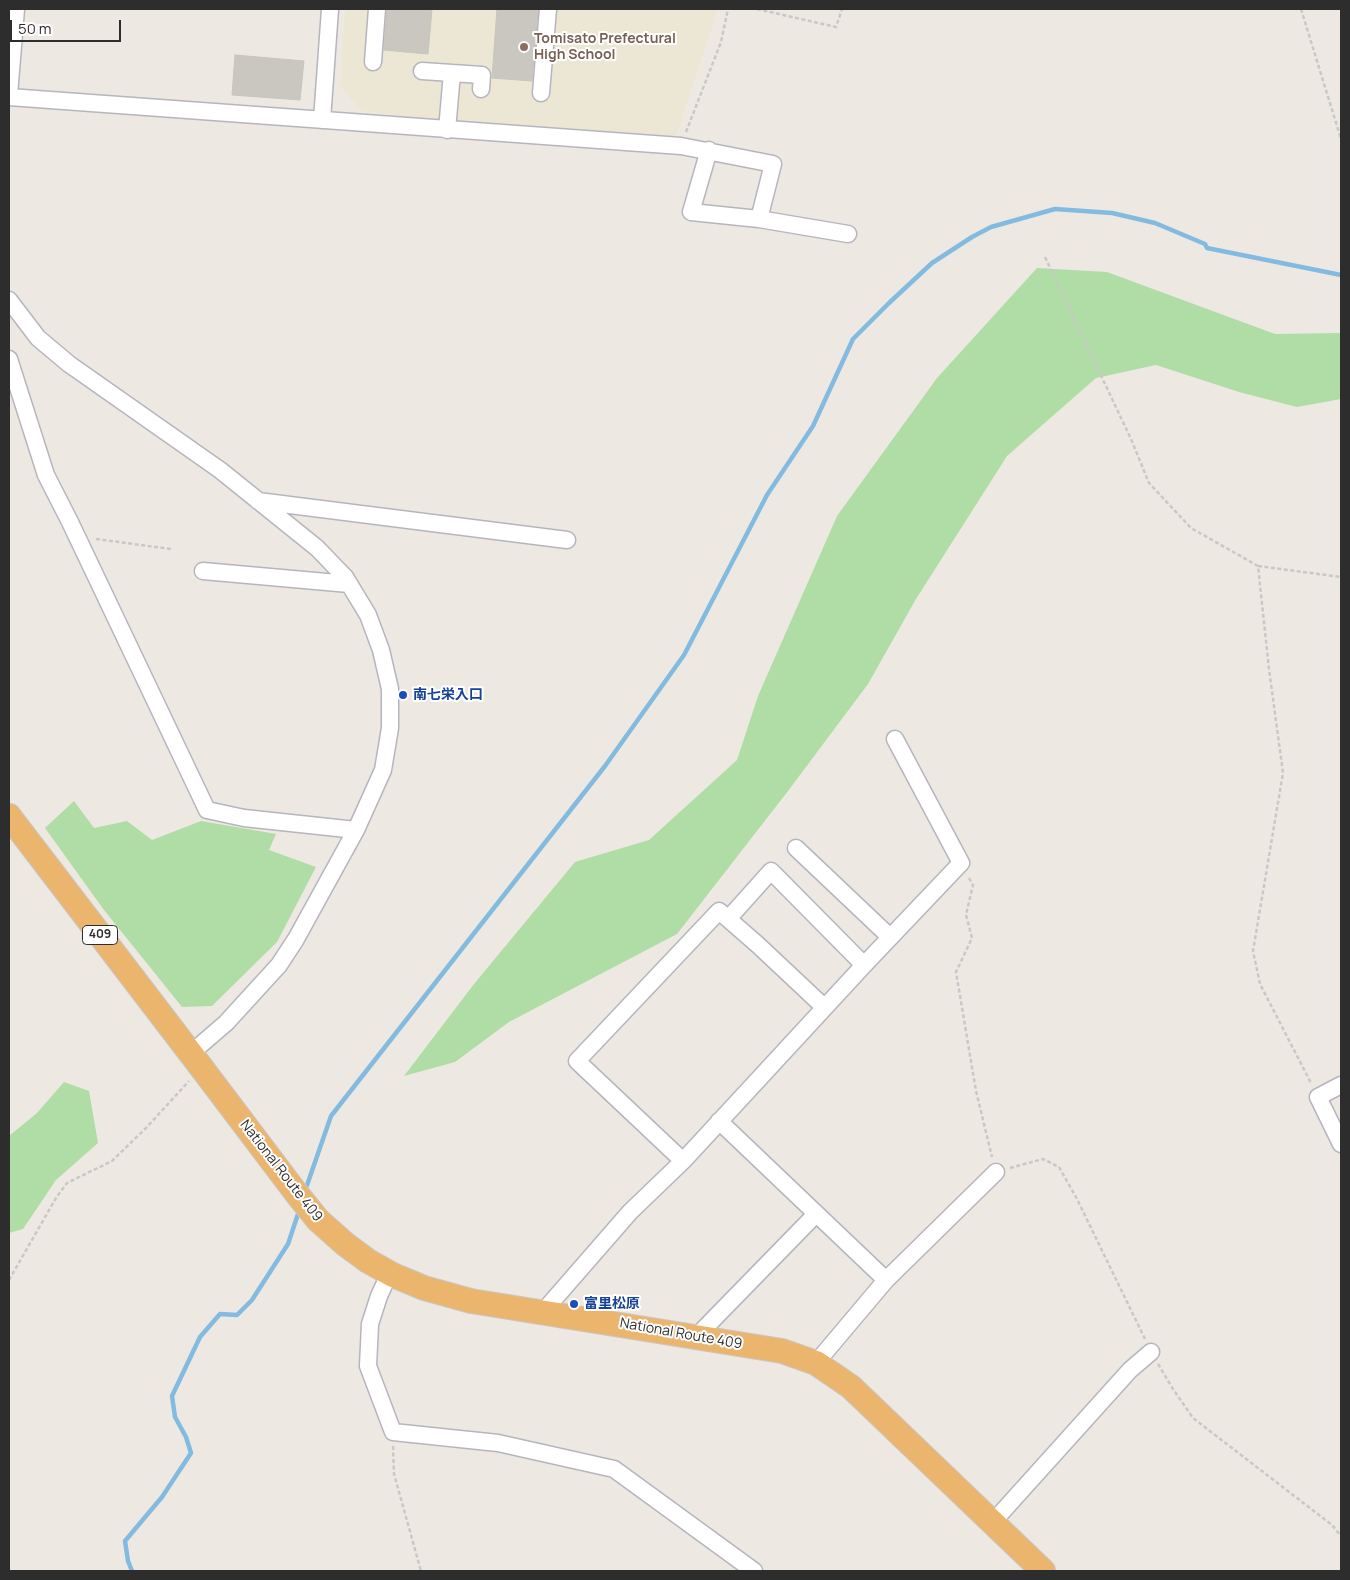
<!DOCTYPE html>
<html>
<head>
<meta charset="utf-8">
<style>
  body { margin:0 }
  #map { position:relative; width:1350px; height:1580px; overflow:hidden; background:#ede9e2; font-family:Manrope,sans-serif }
  canvas { display:block }
  .frame { position:absolute; inset:0; border:10px solid #2d2d2d; pointer-events:none }
  .scale { position:absolute; left:10px; top:20px; width:111px; height:22px; box-sizing:border-box; border:2px solid #2d2d2d; border-top:0; padding-left:6px; font-size:15px; line-height:18px; white-space:nowrap; color:#2d2d2d; -webkit-text-stroke:4px #fff; paint-order:stroke }
</style>
</head>
<body>
<div id="map">
<canvas width="1350" height="1580"></canvas>
<div class="frame"></div>
<div class="scale">50 m</div>
</div>
<script>
const context = document.querySelector('canvas').getContext('2d');
context.lineJoin = 'round';
function paint(path, color) {
  context.fillStyle = color;
  context.fill(path, 'evenodd');
}
function toPath(rows) {
  const path = new Path2D();
  for (const r of rows) {
    path.moveTo(r[0], r[1]);
    for (let i = 2; i < r.length; i += 2) path.lineTo(r[i], r[i + 1]);
  }
  return path;
}
function trace(path, color, width, dash) {
  context.strokeStyle = color;
  context.lineWidth = width;
  context.lineCap = dash ? 'butt' : 'round';
  context.setLineDash(dash || []);
  context.stroke(path);
}
function label(font, color, halo, rows, align = 'center') {
  context.font = font + ' Manrope,"Noto Sans JP",sans-serif';
  context.lineWidth = 4;
  context.setLineDash([]);
  context.textBaseline = 'middle';
  context.strokeStyle = halo;
  context.fillStyle = color;
  for (const [text, x, y, turn = 0] of rows) {
    context.save();
    context.translate(x, y);
    context.rotate((+turn || 0) * Math.PI / 180);
    context.textAlign = isNaN(turn) ? turn : align;
    if (halo) context.strokeText(text, 0, 0);
    context.fillText(text, 0, 0);
    context.restore();
  }
}
const education = toPath([
  [345,9,718,9,676,137,448,122,361,111,340,86]
]);
const green = toPath([
  [1037,268,1107,272,1275,334,1341,333,1341,399,1297,407,1239,392,1156,365,1096,378,1007,456,916,599,868,684,788,791,677,934,509,1022,455,1062,404,1076,474,984,575,862,649,840,737,760,758,696,837,516,937,378],
  [74,801,94,828,127,821,152,840,201,821,276,834,269,850,316,867,277,942,212,1006,182,1007,104,910,45,828],
  [64,1082,89,1091,98,1143,56,1180,23,1229,9,1233,9,1136,37,1113]
]);
const stream = toPath([
  [305,1191,331,1116,605,766,684,655,767,495,813,426,853,339,889,303,932,263,972,237,991,227,1055,209,1112,213,1155,223,1205,244,1207,248,1341,275],
  [132,1571,128,1561,125,1541,162,1497,191,1453,186,1437,175,1417,172,1396,200,1337,220,1314,237,1315,252,1300,288,1244,300,1208]
]);
const building = toPath([
  [387,9,432,9,428,54,384,50,387,9],
  [497,9,538,9,532,81,492,78,497,9],
  [235,55,304,61,300,100,232,95,235,55]
]);
const path = toPath([
  [757,9,836,27,842,9],
  [1301,9,1341,139],
  [686,132,721,42,728,9],
  [1045,257,1131,439,1149,483,1191,528,1258,566,1269,669,1283,773,1253,951,1260,984,1311,1083],
  [96,539,171,549],
  [1258,566,1341,577],
  [969,878,973,885,966,915,972,938,956,972,976,1091,992,1157],
  [1010,1168,1043,1159,1059,1167,1077,1199,1145,1339],
  [9,1280,56,1198,67,1183,112,1161,146,1128,189,1081],
  [1158,1364,1173,1389,1193,1418,1332,1525,1341,1536],
  [393,1446,394,1474,421,1571]
]);
const minor = toPath([
  [373,62,377,9],
  [422,71,482,75,481,89],
  [541,93,548,9],
  [9,95,16,9],
  [9,97,681,146,773,164,759,219],
  [322,120,330,9],
  [447,130,452,73],
  [709,150,691,212,759,219,848,234],
  [9,300,38,338,69,364,220,470,317,548,345,577,368,615,381,650,390,689,390,728,383,770,356,830,296,939,279,965,226,1023,190,1054],
  [9,359,46,475,70,522,207,810,244,818,356,830],
  [258,501,567,540],
  [203,571,349,584],
  [796,848,890,937],
  [728,919,771,871,864,965],
  [1341,1085,1318,1097,1341,1144],
  [719,1121,886,1280],
  [683,1161,577,1061,719,911,758,945,824,1007],
  [393,1275,385,1283,379,1296,370,1324,368,1366,393,1432,498,1443,614,1469,754,1571],
  [542,1313,630,1212,683,1161,864,965,961,863,895,739],
  [696,1337,816,1214],
  [816,1363,886,1280,996,1172],
  [993,1522,1130,1370,1151,1352]
]);
const highway = toPath([
  [9,816,201,1067,297,1194,318,1220,345,1244,368,1261,393,1275,424,1288,471,1301,782,1351,816,1363,851,1387,1043,1571]
]);
const markers = [
  [524,47,5,"#8d6e63"],
  [403,695,5,"#1a4fb4"],
  [574,1304,5,"#1a4fb4"]
];
const shields = [
  [100,935,35]
];
const shieldNames = [
  ["409",100,935]
];
const educationNames = [
  ["Tomisato Prefectural",534,39],
  ["High School",534,55]
];
const transitNames = [
  ["南七栄入口",413,695],
  ["富里松原",584,1304]
];
const streetNames = [
  ["National Route 409",281,1171,52],
  ["National Route 409",681,1334,10]
];
paint(education, '#ece7d4');
paint(green, '#b0dca5');
trace(stream, '#83bbe0', 4.5);
paint(building, '#c9c7c0');
trace(building, '#c8c5bb', 1);
trace(minor, '#b5b5bf', 19);
trace(highway, '#c8c8c8', 26);
trace(path, '#c8c8c8', 2.5, [4, 2.5]);
trace(minor, '#fff', 16);
trace(highway, '#ebb56e', 24);
for (const [x, y, r, color] of markers) {
  const dot = new Path2D();
  dot.arc(x, y, r, 0, 2 * Math.PI);
  context.fillStyle = color;
  context.fill(dot);
  trace(dot, '#fff', 2);
}
for (const [x, y, w] of shields) {
  const box = new Path2D();
  box.roundRect(x - w / 2, y - 9.5, w, 19, 4);
  context.fillStyle = '#fff';
  context.fill(box);
  trace(box, '#2d2d2d', 1);
}
label('bold 12px', '#2d2d2d', null, shieldNames);
label('bold 14px', '#785e54', '#fff', educationNames, 'left');
label('bold 14px', '#164399', '#fff', transitNames, 'left');
label('14px', '#2d2d2d', '#fff', streetNames);
</script>
</body>
</html>
